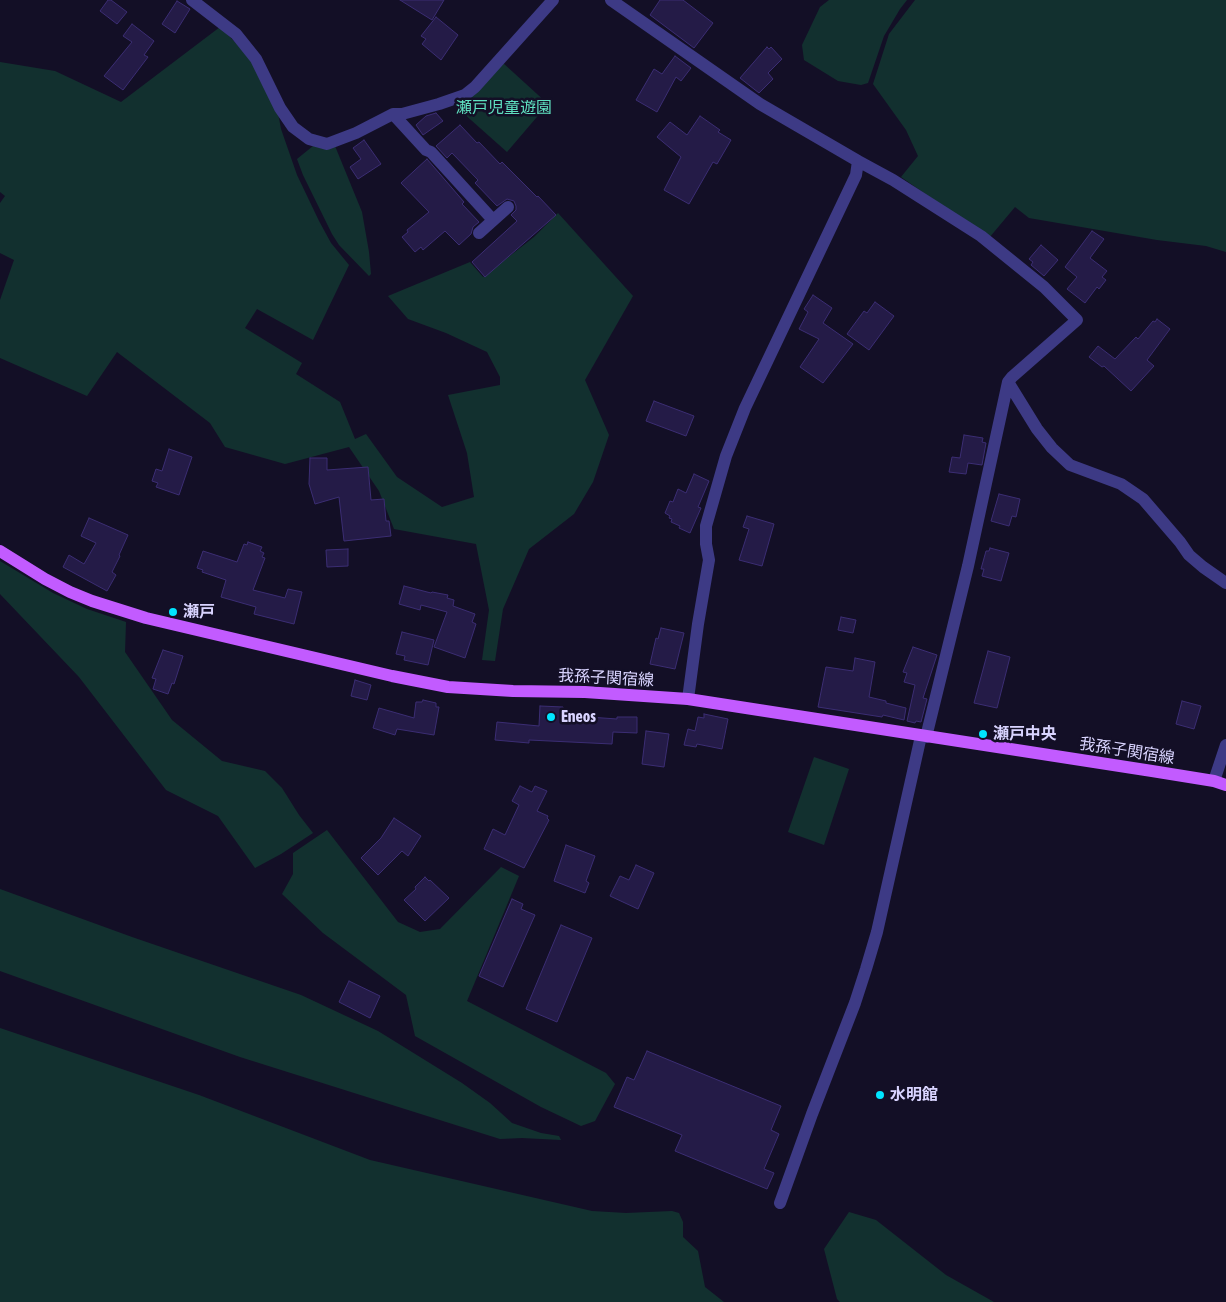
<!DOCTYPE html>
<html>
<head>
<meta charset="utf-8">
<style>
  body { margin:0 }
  canvas { display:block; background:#130f26 }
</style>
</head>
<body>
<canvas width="1226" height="1302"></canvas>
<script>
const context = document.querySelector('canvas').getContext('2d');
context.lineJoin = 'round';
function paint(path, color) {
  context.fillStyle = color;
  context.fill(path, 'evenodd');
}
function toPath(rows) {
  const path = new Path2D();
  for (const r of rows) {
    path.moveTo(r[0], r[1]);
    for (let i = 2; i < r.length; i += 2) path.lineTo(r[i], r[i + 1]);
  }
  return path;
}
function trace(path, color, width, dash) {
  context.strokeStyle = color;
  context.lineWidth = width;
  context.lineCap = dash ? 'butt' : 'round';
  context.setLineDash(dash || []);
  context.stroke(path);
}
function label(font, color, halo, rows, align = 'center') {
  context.font = font + ' "Asap Condensed","Noto Sans JP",sans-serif';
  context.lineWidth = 5;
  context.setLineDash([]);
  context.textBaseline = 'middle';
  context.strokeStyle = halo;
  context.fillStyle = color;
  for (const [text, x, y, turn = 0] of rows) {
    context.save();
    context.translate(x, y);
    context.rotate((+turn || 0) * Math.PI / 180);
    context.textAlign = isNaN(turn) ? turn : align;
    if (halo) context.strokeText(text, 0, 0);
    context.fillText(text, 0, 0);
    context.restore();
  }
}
const green = toPath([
  [829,0,907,0,900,9,884,36,868,83,861,85,838,81,804,60,802,45,820,7],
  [915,0,1226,0,1226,252,1206,246,1157,240,1029,218,1015,207,989,238,901,177,918,156,906,130,873,84,889,34],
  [220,27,235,42,251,61,278,113,281,129,297,175,319,221,331,243,349,265,313,340,257,309,245,328,302,363,296,374,340,402,355,439,366,434,397,477,442,507,474,497,467,453,448,395,500,385,500,377,487,352,446,333,408,319,388,296,470,262,483,277,534,237,558,213,633,296,585,380,609,435,593,482,574,514,529,549,503,609,495,661,482,660,489,610,476,544,394,529,379,491,349,447,285,464,225,447,210,423,117,352,87,396,0,358,0,300,14,260,0,253,0,203,5,196,0,192,0,62,55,71,121,102],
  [503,63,548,104,507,152,453,104],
  [313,146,335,146,362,212,369,252,371,274,369,276,339,245,332,234,303,175,297,159],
  [0,561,53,593,87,609,126,622,125,652,172,720,222,761,265,771,282,788,299,815,313,833,281,854,255,868,218,816,166,790,79,677,0,594],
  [814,757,849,769,824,845,788,832],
  [327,830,398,922,420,932,440,929,501,867,519,876,467,1001,606,1073,615,1084,595,1121,581,1126,541,1107,415,1036,406,995,323,933,282,894,293,874,293,853],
  [0,889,132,937,301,995,378,1031,462,1083,490,1103,512,1123,541,1133,559,1136,561,1140,522,1138,500,1139,240,1057,0,971],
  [0,1028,199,1095,370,1160,592,1211,626,1213,672,1211,679,1213,683,1222,683,1237,698,1251,705,1287,724,1302,0,1302],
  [849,1212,876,1220,946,1275,994,1302,840,1302,837,1299,824,1249]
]);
const building = toPath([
  [108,0,111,0,127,12,117,24,100,11,108,0],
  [400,0,444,0,432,20,400,0],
  [660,0,683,0,713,23,694,48,650,15,660,0],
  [177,1,190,9,175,33,162,24,177,1],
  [436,17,458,35,441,60,422,44,426,39,421,36,436,17],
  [132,24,154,41,144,55,148,57,123,90,104,76,132,42,123,36,132,24],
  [767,47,769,49,771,47,782,59,768,73,773,79,759,93,740,78,767,47],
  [675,56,691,68,681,81,676,77,657,112,636,100,654,69,662,74,675,56],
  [436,113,443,121,423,135,416,125,426,116,436,113],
  [700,116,720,130,718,132,731,140,717,164,713,162,689,204,664,190,681,157,657,137,670,122,687,135,700,116],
  [460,125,477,143,479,142,500,164,502,162,537,197,538,196,556,215,485,277,472,262,517,221,511,215,516,210,516,206,514,201,507,199,497,206,475,183,478,180,452,153,447,158,436,146,460,125],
  [364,140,381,164,358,179,350,167,361,159,353,148,364,140],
  [427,159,464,202,462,204,479,222,473,227,471,234,459,245,445,231,423,250,421,247,415,252,402,237,408,232,407,230,429,212,401,183,427,159],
  [1092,231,1104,239,1090,258,1107,271,1102,277,1106,280,1099,289,1097,287,1085,303,1067,289,1077,277,1065,267,1092,231],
  [1041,245,1058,260,1044,276,1031,265,1033,262,1029,259,1041,245],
  [813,295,832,308,823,323,853,344,823,383,800,367,819,339,799,329,808,312,804,309,813,295],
  [875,302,894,316,869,350,847,334,864,311,867,313,875,302],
  [1157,319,1170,329,1147,360,1154,366,1131,391,1104,366,1102,367,1089,357,1098,346,1115,359,1136,337,1138,339,1153,321,1155,322,1157,319],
  [654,401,694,416,686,436,646,421,654,401],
  [964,435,983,438,982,442,986,443,982,465,968,463,966,474,949,472,952,457,960,458,964,435],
  [169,449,192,457,179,495,156,487,158,483,152,481,156,469,162,471,169,449],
  [310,458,327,458,327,470,368,467,371,500,384,499,386,521,389,521,391,536,344,541,339,497,315,504,309,484,310,458],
  [694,474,709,481,698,507,701,508,690,533,679,528,680,526,671,522,672,519,669,518,670,516,665,513,670,501,673,502,678,489,686,493,694,474],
  [999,494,1020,499,1016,517,1012,516,1009,526,991,521,999,494],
  [747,516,774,524,762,566,739,560,749,529,743,527,747,516],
  [89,518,128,535,119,555,120,556,112,572,116,575,107,591,63,567,69,555,84,564,96,543,81,536,89,518],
  [248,542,262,547,260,551,264,553,262,557,265,558,253,590,285,598,288,589,302,592,294,624,254,614,256,607,221,597,226,580,202,572,203,570,197,568,203,551,237,562,244,544,247,545,248,542],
  [990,548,1009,553,1001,581,982,576,984,569,981,569,986,551,989,551,990,548],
  [348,549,348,566,327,567,326,550,348,549],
  [404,586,431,593,432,592,448,595,447,598,454,600,453,606,475,614,472,622,476,624,465,658,434,647,447,612,421,605,420,610,399,604,404,586],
  [841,617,856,620,853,633,838,630,841,617],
  [661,628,684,633,675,669,650,664,656,638,658,639,661,628],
  [402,632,434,640,428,665,404,660,405,656,396,654,402,632],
  [913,647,937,655,923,698,927,699,921,722,916,721,915,723,907,721,915,685,904,682,907,673,903,672,913,647],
  [163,650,183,656,174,684,172,683,168,694,153,689,156,679,152,678,163,650],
  [988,651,1010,657,997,708,974,703,988,651],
  [855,658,875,662,869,697,886,701,886,703,906,708,904,720,883,715,882,717,818,707,826,667,853,671,855,658],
  [355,680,371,685,367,700,351,696,355,680],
  [423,700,436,703,436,707,439,707,434,735,397,729,395,735,373,728,379,708,414,718,416,702,422,702,423,700],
  [1182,701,1201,706,1194,729,1176,724,1182,701],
  [540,706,563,707,563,723,589,723,589,717,617,719,617,717,637,717,637,733,613,732,612,744,529,740,529,743,495,740,497,722,539,726,540,706],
  [704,714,728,719,722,749,697,744,696,747,684,745,688,729,695,731,698,717,704,718,704,714],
  [646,731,669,734,664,767,642,764,646,731],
  [520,786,532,792,535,786,547,791,537,811,548,816,547,818,549,820,524,868,484,849,493,829,505,835,519,805,512,801,520,786],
  [394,818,421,836,408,856,402,851,378,875,361,858,381,838,394,818],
  [566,845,595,856,586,881,589,883,585,893,554,881,566,845],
  [636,865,654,873,638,909,610,896,620,876,629,880,636,865],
  [425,877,429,881,430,880,449,898,425,921,404,900,416,889,415,887,425,877],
  [512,899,523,904,521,909,535,915,503,987,479,976,512,899],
  [561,925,592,938,557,1022,526,1009,561,925],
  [349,981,380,996,370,1018,339,1002,349,981],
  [647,1051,781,1106,771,1130,779,1134,764,1169,774,1173,767,1189,675,1151,682,1135,614,1107,627,1077,634,1080,647,1051]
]);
const minor = toPath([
  [192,0,236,34,256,59,280,108,293,127,309,139,327,144,356,133,393,114,402,114,439,104,465,95,475,87,553,0],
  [611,0,760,104,858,161,893,180,981,236,1044,287,1077,320,1012,377,1008,382,968,566,926,737],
  [393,114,426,150,431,152,493,220],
  [479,233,508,207],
  [1008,382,1037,429,1052,448,1070,465,1121,484,1143,499,1180,542,1189,555,1203,567,1226,583],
  [688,699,698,624,709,560,706,544,706,526,726,456,745,408,856,175,858,161],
  [1214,781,1226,745],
  [780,1203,812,1114,855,1003,866,969,877,932,921,736]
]);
const primary = toPath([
  [0,551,45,579,70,592,92,601,146,618,392,676,448,687,513,691,585,692,688,699,1152,771,1214,781,1226,785]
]);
const markers = [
  [173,612,5,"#00e5ff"],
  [551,717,5,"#00e5ff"],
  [983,734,5,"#00e5ff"],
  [880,1095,5,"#00e5ff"]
];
const parkNames = [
  ["瀬戸児童遊園",504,108]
];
const poiNames = [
  ["瀬戸",183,612],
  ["Eneos",561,717],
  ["瀬戸中央",993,734],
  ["水明館",890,1095]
];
const streetNames = [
  ["我孫子関宿線",606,678,3],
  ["我孫子関宿線",1127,751,9]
];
paint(green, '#12302f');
paint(building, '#241b47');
trace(building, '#3b2d73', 1);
trace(minor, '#3d3a85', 12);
trace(primary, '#c25bff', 12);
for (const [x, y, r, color] of markers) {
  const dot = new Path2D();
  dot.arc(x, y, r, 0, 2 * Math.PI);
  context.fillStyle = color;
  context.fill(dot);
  trace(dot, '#130f26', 2);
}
label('16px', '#5fe0c0', '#130f26', parkNames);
label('bold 16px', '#d9d4ff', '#130f26', poiNames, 'left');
label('16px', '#d9d4ff', '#130f26', streetNames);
</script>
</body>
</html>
